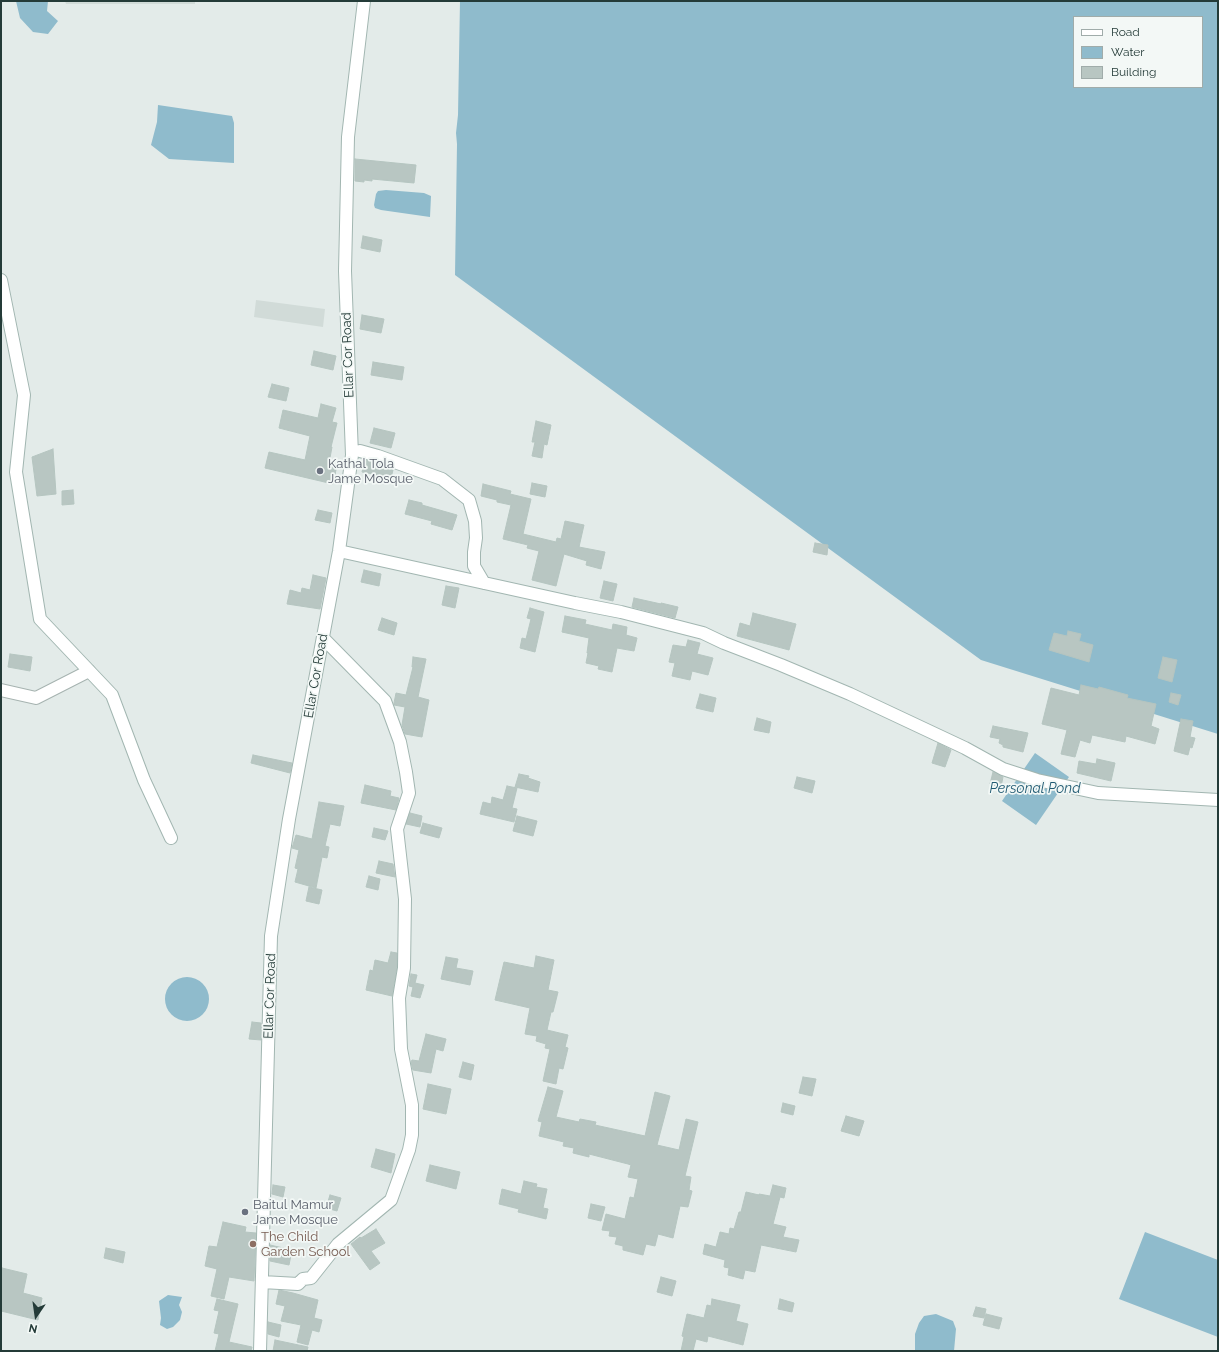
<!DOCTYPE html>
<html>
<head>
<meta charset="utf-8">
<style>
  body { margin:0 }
  #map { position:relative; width:1219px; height:1352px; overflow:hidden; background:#e3ebe9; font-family:Raleway,sans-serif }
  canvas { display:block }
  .frame { position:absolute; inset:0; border:2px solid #243b38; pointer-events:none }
  .legend { position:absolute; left:1073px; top:16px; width:130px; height:72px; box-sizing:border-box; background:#f3f8f6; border:1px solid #a0acaa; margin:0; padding:5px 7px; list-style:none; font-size:12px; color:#243b38 }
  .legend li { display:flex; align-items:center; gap:8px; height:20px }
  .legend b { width:20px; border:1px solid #a0acaa }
  .north { position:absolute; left:16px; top:1296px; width:40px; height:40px; -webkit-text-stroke:3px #f3f8f6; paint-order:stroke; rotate:193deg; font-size:11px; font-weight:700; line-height:16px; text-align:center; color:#243b38 }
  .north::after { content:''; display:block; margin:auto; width:14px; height:18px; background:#243b38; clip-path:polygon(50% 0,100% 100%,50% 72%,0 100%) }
</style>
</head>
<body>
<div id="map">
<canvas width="1219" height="1352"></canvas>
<div class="frame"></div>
<ul class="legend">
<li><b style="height:5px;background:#fff"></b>Road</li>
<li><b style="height:11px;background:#8fbbcc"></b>Water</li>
<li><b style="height:11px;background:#b8c6c2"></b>Building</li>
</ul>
<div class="north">N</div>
</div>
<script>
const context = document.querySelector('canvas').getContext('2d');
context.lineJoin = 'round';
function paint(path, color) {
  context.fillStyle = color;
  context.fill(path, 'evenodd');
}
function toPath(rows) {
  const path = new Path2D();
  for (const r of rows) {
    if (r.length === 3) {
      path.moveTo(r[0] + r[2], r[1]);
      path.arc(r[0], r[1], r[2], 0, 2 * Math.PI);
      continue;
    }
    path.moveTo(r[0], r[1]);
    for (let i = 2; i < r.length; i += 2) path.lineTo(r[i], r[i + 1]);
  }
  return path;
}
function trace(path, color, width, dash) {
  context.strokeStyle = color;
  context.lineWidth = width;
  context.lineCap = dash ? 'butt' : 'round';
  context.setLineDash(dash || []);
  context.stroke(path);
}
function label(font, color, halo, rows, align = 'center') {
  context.font = font + ' Raleway,sans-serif';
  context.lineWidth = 3.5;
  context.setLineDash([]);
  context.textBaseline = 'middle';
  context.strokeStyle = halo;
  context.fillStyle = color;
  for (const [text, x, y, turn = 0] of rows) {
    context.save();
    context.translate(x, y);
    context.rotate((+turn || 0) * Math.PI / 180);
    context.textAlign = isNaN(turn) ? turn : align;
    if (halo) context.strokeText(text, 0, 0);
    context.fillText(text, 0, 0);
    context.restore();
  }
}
const built = toPath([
  [65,1,195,1,195,4,66,4],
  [256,300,325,309,323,327,254,317]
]);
const water = toPath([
  [16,1,48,1,47,11,58,21,48,34,33,32,20,18],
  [460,1,1218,1,1218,734,981,660,455,275,457,144,456,133,458,115],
  [1074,17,1202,17,1202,87,1074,87],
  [158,105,232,116,234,123,234,163,169,159,151,145,157,122],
  [386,190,424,193,431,196,430,217,381,210,375,208,374,205,376,194,378,191],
  [1035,753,1069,777,1036,825,1002,801],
  [187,999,22],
  [1145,1232,1218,1260,1218,1337,1119,1299],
  [168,1295,182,1297,179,1305,182,1312,180,1320,173,1327,167,1329,160,1325,161,1318,159,1301],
  [936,1314,953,1321,956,1329,954,1351,915,1351,915,1334,919,1323,924,1316]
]);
const building = toPath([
  [355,159,416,165,414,183,372,179,372,181,364,180,364,182,355,181,355,159],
  [363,236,382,240,380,252,361,248,363,236],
  [362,315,384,319,381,333,360,329,362,315],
  [314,351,336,356,333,370,311,365,314,351],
  [373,362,404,367,402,380,371,375,373,362],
  [272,384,289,388,286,401,268,397,272,384],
  [321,404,336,408,332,422,337,423,331,447,332,447,329,463,337,465,333,484,265,468,269,452,305,460,310,436,279,428,283,410,318,418,321,404],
  [536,421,551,425,547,445,544,444,542,458,532,456,535,442,532,442,536,421],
  [374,428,395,433,391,448,370,443,374,428],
  [53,449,56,494,37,496,32,457,53,449],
  [365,460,374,463,374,464,393,470,390,482,373,477,373,474,362,472,365,460],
  [532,483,547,486,545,497,530,494,532,483],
  [483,484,511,491,510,494,531,499,523,534,556,542,557,538,561,539,565,521,584,525,579,547,605,552,601,569,586,565,587,561,564,554,556,586,532,580,539,551,527,548,528,545,503,539,511,505,497,502,497,500,481,496,483,484],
  [73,490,74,504,62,505,62,491,73,490],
  [409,500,422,503,422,505,457,515,452,530,431,524,432,521,405,514,409,500],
  [318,510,332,513,330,523,315,520,318,510],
  [815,543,828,545,827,555,813,552,815,543],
  [364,570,381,574,379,586,361,582,364,570],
  [313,575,326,578,320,609,287,604,290,590,301,593,302,588,310,590,313,575],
  [604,581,617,584,613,601,600,598,604,581],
  [446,586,459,588,455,608,442,605,446,586],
  [634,598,661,604,661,603,678,607,675,618,632,607,634,598],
  [530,608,544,612,535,652,520,648,522,638,526,639,531,619,527,618,530,608],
  [753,613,796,624,789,650,737,636,740,623,750,626,753,613],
  [565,616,586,620,585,624,612,630,613,624,627,627,626,635,637,638,634,651,617,648,612,672,598,669,599,666,586,663,588,653,587,653,589,638,562,632,565,616],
  [382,618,397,623,394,635,378,630,382,618],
  [1068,631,1081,634,1079,641,1093,645,1089,662,1049,650,1054,633,1067,636,1068,631],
  [688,640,700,643,697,654,713,658,708,675,692,671,690,680,672,676,675,663,669,662,673,645,686,647,688,640],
  [10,654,32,657,30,671,8,667,10,654],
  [413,657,426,659,418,697,429,700,422,737,405,734,402,725,405,707,394,705,394,703,396,693,406,695,413,667,412,667,413,657],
  [1163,657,1177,660,1172,682,1158,678,1163,657],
  [1081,685,1098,689,1099,687,1128,695,1127,698,1156,704,1151,726,1159,729,1155,744,1126,736,1125,742,1092,735,1090,743,1080,740,1075,757,1061,754,1067,730,1042,724,1051,688,1079,695,1081,685],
  [1171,693,1181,695,1178,705,1169,702,1171,693],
  [700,694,716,698,713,712,696,708,700,694],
  [757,718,771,722,769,733,754,730,757,718],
  [1181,719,1193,721,1190,737,1195,738,1192,748,1190,747,1188,755,1174,751,1181,719],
  [993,726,1028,733,1023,752,1003,747,1003,745,999,743,1000,739,990,737,993,726],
  [938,743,951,750,945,767,932,763,938,743],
  [253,755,292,763,290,773,251,763,253,755],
  [1097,759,1115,763,1111,781,1077,773,1079,761,1096,764,1097,759],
  [993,772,1003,777,1001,787,990,784,993,772],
  [519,774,529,776,528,778,540,782,538,792,515,787,519,774],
  [797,777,815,781,812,793,794,788,797,777],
  [365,785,391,791,390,796,399,798,396,810,361,803,365,785],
  [507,786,517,788,512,808,517,809,514,822,480,814,483,802,491,804,492,797,503,800,507,786],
  [319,802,344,806,340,826,330,824,325,846,329,847,327,858,322,857,316,888,295,882,298,869,295,868,299,850,292,848,296,835,312,839,319,802],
  [410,813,422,816,420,827,406,824,410,813],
  [517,816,537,821,533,836,513,831,517,816],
  [423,823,442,828,439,838,420,833,423,823],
  [374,828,388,831,385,840,372,837,374,828],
  [379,861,393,864,395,877,376,873,379,861],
  [369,876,380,879,378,890,366,887,369,876],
  [309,887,322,890,319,904,306,901,309,887],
  [391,952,397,953,397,967,392,996,366,990,370,970,373,971,375,960,388,963,391,952],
  [536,956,554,960,548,990,558,992,553,1012,551,1012,547,1030,568,1035,565,1047,568,1048,563,1069,559,1068,556,1084,543,1081,550,1049,545,1048,546,1044,536,1041,537,1036,525,1034,530,1008,495,1000,504,962,534,968,536,956],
  [446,957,458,959,456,968,473,971,470,985,441,979,446,957],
  [411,974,417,975,415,983,424,985,420,998,411,996,413,987,409,986,411,974],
  [252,1022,261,1023,261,1040,249,1039,252,1022],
  [426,1034,446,1039,443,1051,436,1049,431,1073,413,1070,411,1062,412,1060,419,1061,426,1034],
  [463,1062,474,1065,471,1080,459,1077,463,1062],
  [803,1077,816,1079,812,1096,799,1093,803,1077],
  [428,1084,451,1089,446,1114,423,1109,428,1084],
  [548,1087,563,1091,556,1117,579,1122,580,1119,596,1122,595,1125,645,1136,655,1092,670,1096,657,1145,679,1150,686,1119,698,1122,685,1176,691,1177,689,1190,692,1191,688,1207,680,1206,673,1238,658,1234,655,1246,646,1244,643,1255,623,1250,623,1246,615,1244,617,1237,609,1236,610,1231,602,1230,606,1214,625,1219,630,1197,634,1198,638,1179,628,1177,631,1165,628,1164,589,1154,589,1157,573,1153,574,1148,563,1146,564,1142,539,1136,542,1122,538,1121,548,1087],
  [783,1103,795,1106,793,1115,781,1112,783,1103],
  [846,1116,864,1121,859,1136,841,1131,846,1116],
  [376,1149,395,1154,391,1173,371,1167,376,1149],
  [430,1165,460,1172,456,1189,426,1181,430,1165],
  [524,1181,537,1184,536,1187,547,1189,543,1208,548,1209,546,1219,518,1212,519,1209,499,1204,502,1189,521,1194,524,1181],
  [273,1185,285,1187,283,1197,272,1194,273,1185],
  [773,1185,786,1188,784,1198,780,1197,773,1224,786,1227,783,1237,799,1240,796,1252,761,1245,755,1272,745,1270,743,1279,728,1275,729,1268,724,1267,725,1260,703,1254,705,1244,716,1247,720,1232,729,1234,730,1228,734,1229,739,1212,741,1212,746,1192,759,1195,759,1194,770,1196,773,1185],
  [330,1195,341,1198,337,1211,326,1208,330,1195],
  [591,1204,605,1207,601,1221,588,1218,591,1204],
  [223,1222,246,1227,245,1232,256,1233,254,1281,229,1277,224,1299,211,1296,217,1269,205,1266,209,1246,217,1247,223,1222],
  [376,1229,385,1243,371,1251,380,1263,370,1270,351,1244,360,1237,361,1238,376,1229],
  [270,1245,292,1250,289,1265,270,1261,270,1245],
  [106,1248,125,1252,123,1263,104,1258,106,1248],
  [2,1268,27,1274,23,1293,42,1298,38,1320,1,1311,1,1274,2,1268],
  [661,1277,676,1281,672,1296,657,1292,661,1277],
  [279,1290,293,1293,318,1300,314,1318,322,1320,319,1332,312,1330,308,1345,297,1342,301,1325,281,1321,285,1306,276,1304,279,1290],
  [217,1299,238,1304,229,1342,252,1347,251,1351,215,1351,219,1334,214,1333,219,1311,214,1310,217,1299],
  [712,1299,740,1305,736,1321,748,1324,743,1345,708,1336,707,1342,696,1339,693,1351,681,1351,684,1337,682,1336,687,1314,704,1318,707,1305,711,1306,712,1299],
  [780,1299,794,1303,792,1312,778,1309,780,1299],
  [976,1307,986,1309,984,1318,973,1316,976,1307],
  [986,1314,1002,1318,999,1329,983,1325,986,1314],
  [268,1322,281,1325,279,1337,268,1334,268,1322],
  [275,1340,308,1347,307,1351,273,1351,275,1340]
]);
const street = toPath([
  [1,690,36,698,89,671]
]);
const secondary = toPath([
  [1,280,24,395,16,472,40,619,112,695,144,780,171,838],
  [360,451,378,456,442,479,469,500,475,521,476,538,474,552,474,566,484,583],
  [339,551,575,603,621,612,703,633,724,643,781,665,850,694,965,748,1003,769,1037,780,1098,793,1218,800],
  [262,1282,298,1284,303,1279,311,1278,338,1244,391,1200,409,1150,412,1135,412,1105,401,1049,399,998,404,968,405,899,397,829,409,793,406,772,400,742,385,701,323,638],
  [260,1351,271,936,289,819,339,551,352,455,345,271,348,137,364,1]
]);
const markers = [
  [320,471,4,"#6b7280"],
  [245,1212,4,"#6b7280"],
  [253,1244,4,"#8d6e63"]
];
const streetNames = [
  ["Ellar Cor Road",348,355,-92],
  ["Ellar Cor Road",316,676,-80],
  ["Ellar Cor Road",270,996,-88]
];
const worshipNames = [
  ["Kathal Tola",328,464],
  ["Jame Mosque",328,479],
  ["Baitul Mamur",253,1205],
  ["Jame Mosque",253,1220]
];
const educationNames = [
  ["The Child",261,1237],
  ["Garden School",261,1252]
];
const waterNames = [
  ["Personal Pond",1035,789]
];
paint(built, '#d1dbd8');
paint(water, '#8fbbcc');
paint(building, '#b8c6c2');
trace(building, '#b5c5c0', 1);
trace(street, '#a6b3b0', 14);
trace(secondary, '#a2b6b1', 14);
trace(street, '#fff', 12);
trace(secondary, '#fff', 12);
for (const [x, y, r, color] of markers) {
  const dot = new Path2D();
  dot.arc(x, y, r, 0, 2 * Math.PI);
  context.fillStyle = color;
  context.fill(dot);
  trace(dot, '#f3f8f6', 1.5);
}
label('13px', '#243b38', '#f3f8f6', streetNames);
label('13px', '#5b616d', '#f3f8f6', worshipNames, 'left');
label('13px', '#785e54', '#f3f8f6', educationNames, 'left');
label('italic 14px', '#225b73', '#f3f8f6', waterNames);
</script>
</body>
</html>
